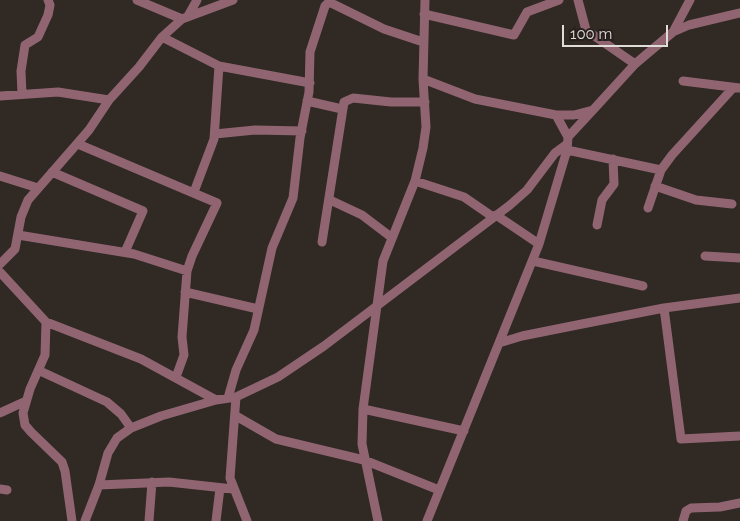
<!DOCTYPE html>
<html>
<head>
<meta charset="utf-8">
<style>
  body { margin:0 }
  #map { position:relative; width:740px; height:521px; overflow:hidden; background:#302924; font-family:Raleway,sans-serif }
  canvas { display:block }
  .scale { position:absolute; left:562px; top:25px; width:106px; height:22px; box-sizing:border-box; border:2px solid #e0dcd8; border-top:0; padding-left:6px; font-size:15px; line-height:18px; white-space:nowrap; color:#e0dcd8; -webkit-text-stroke:4px #261f1b; paint-order:stroke }
</style>
</head>
<body>
<div id="map">
<canvas width="740" height="521"></canvas>
<div class="scale">100 m</div>
</div>
<script>
const context = document.querySelector('canvas').getContext('2d');
context.lineJoin = 'round';
function toPath(rows) {
  const path = new Path2D();
  for (const r of rows) {
    path.moveTo(r[0], r[1]);
    for (let i = 2; i < r.length; i += 2) path.lineTo(r[i], r[i + 1]);
  }
  return path;
}
function trace(path, color, width, dash) {
  context.strokeStyle = color;
  context.lineWidth = width;
  context.lineCap = dash ? 'butt' : 'round';
  context.setLineDash(dash || []);
  context.stroke(path);
}
const minor = toPath([
  [137,0,182,19],
  [578,0,586,30,635,64],
  [329,2,384,29,423,42],
  [424,14,514,35,527,12,559,0],
  [188,16,197,0],
  [673,32,690,0],
  [162,37,219,66,310,83],
  [423,79,475,99,556,115,574,115,593,110,635,64,673,32,689,25,740,13],
  [683,81,740,88],
  [22,94,21,71,25,45,38,37,48,15,50,5,48,0],
  [0,96,58,92,109,100],
  [307,101,342,109],
  [556,115,568,137],
  [215,134,255,130,302,131],
  [78,144,217,203,192,256,187,271,182,337,184,355,176,377],
  [567,150,661,170],
  [52,172,143,211,125,252],
  [0,176,38,188],
  [415,181,464,197,493,217],
  [655,186,696,200,732,204],
  [194,192,214,139,219,66],
  [330,200,362,215,391,237],
  [648,208,661,170,672,155,733,88],
  [496,215,539,244],
  [597,225,602,200,614,184,613,159],
  [18,235,134,254,187,271],
  [322,242,344,102,353,98,391,102,425,102],
  [705,256,740,258],
  [533,261,643,286],
  [0,264,15,249,21,217,28,200,89,130,109,100,139,67,162,37,182,19,233,0],
  [0,272,46,322,45,355,30,389,23,413,25,425,31,432,62,462,65,471,72,521],
  [185,292,258,309],
  [664,308,681,439,740,436],
  [46,322,141,359,216,400],
  [499,343,522,336,582,324,664,308,740,298],
  [40,371,107,402,121,414,131,428],
  [236,397,230,478,247,521],
  [228,398,236,370,254,330,272,248,293,198,300,138,309,92,310,52,325,6,331,0],
  [363,409,464,431],
  [0,413,26,401],
  [236,416,276,439,364,460,439,490],
  [99,485,169,482,233,489],
  [0,489,7,490],
  [85,521,99,485,108,453,117,438,131,428,161,416,216,400,236,397,278,377,324,346,510,205,527,190,555,153,566,145],
  [149,521,152,482],
  [216,521,220,488],
  [378,521,362,444,363,409,383,261,415,181,423,148,426,127,423,79,425,0],
  [427,521,539,244,567,150,568,137,593,110],
  [683,521,686,511,691,508,720,507,740,503]
]);
trace(minor, '#906571', 9);
</script>
</body>
</html>
